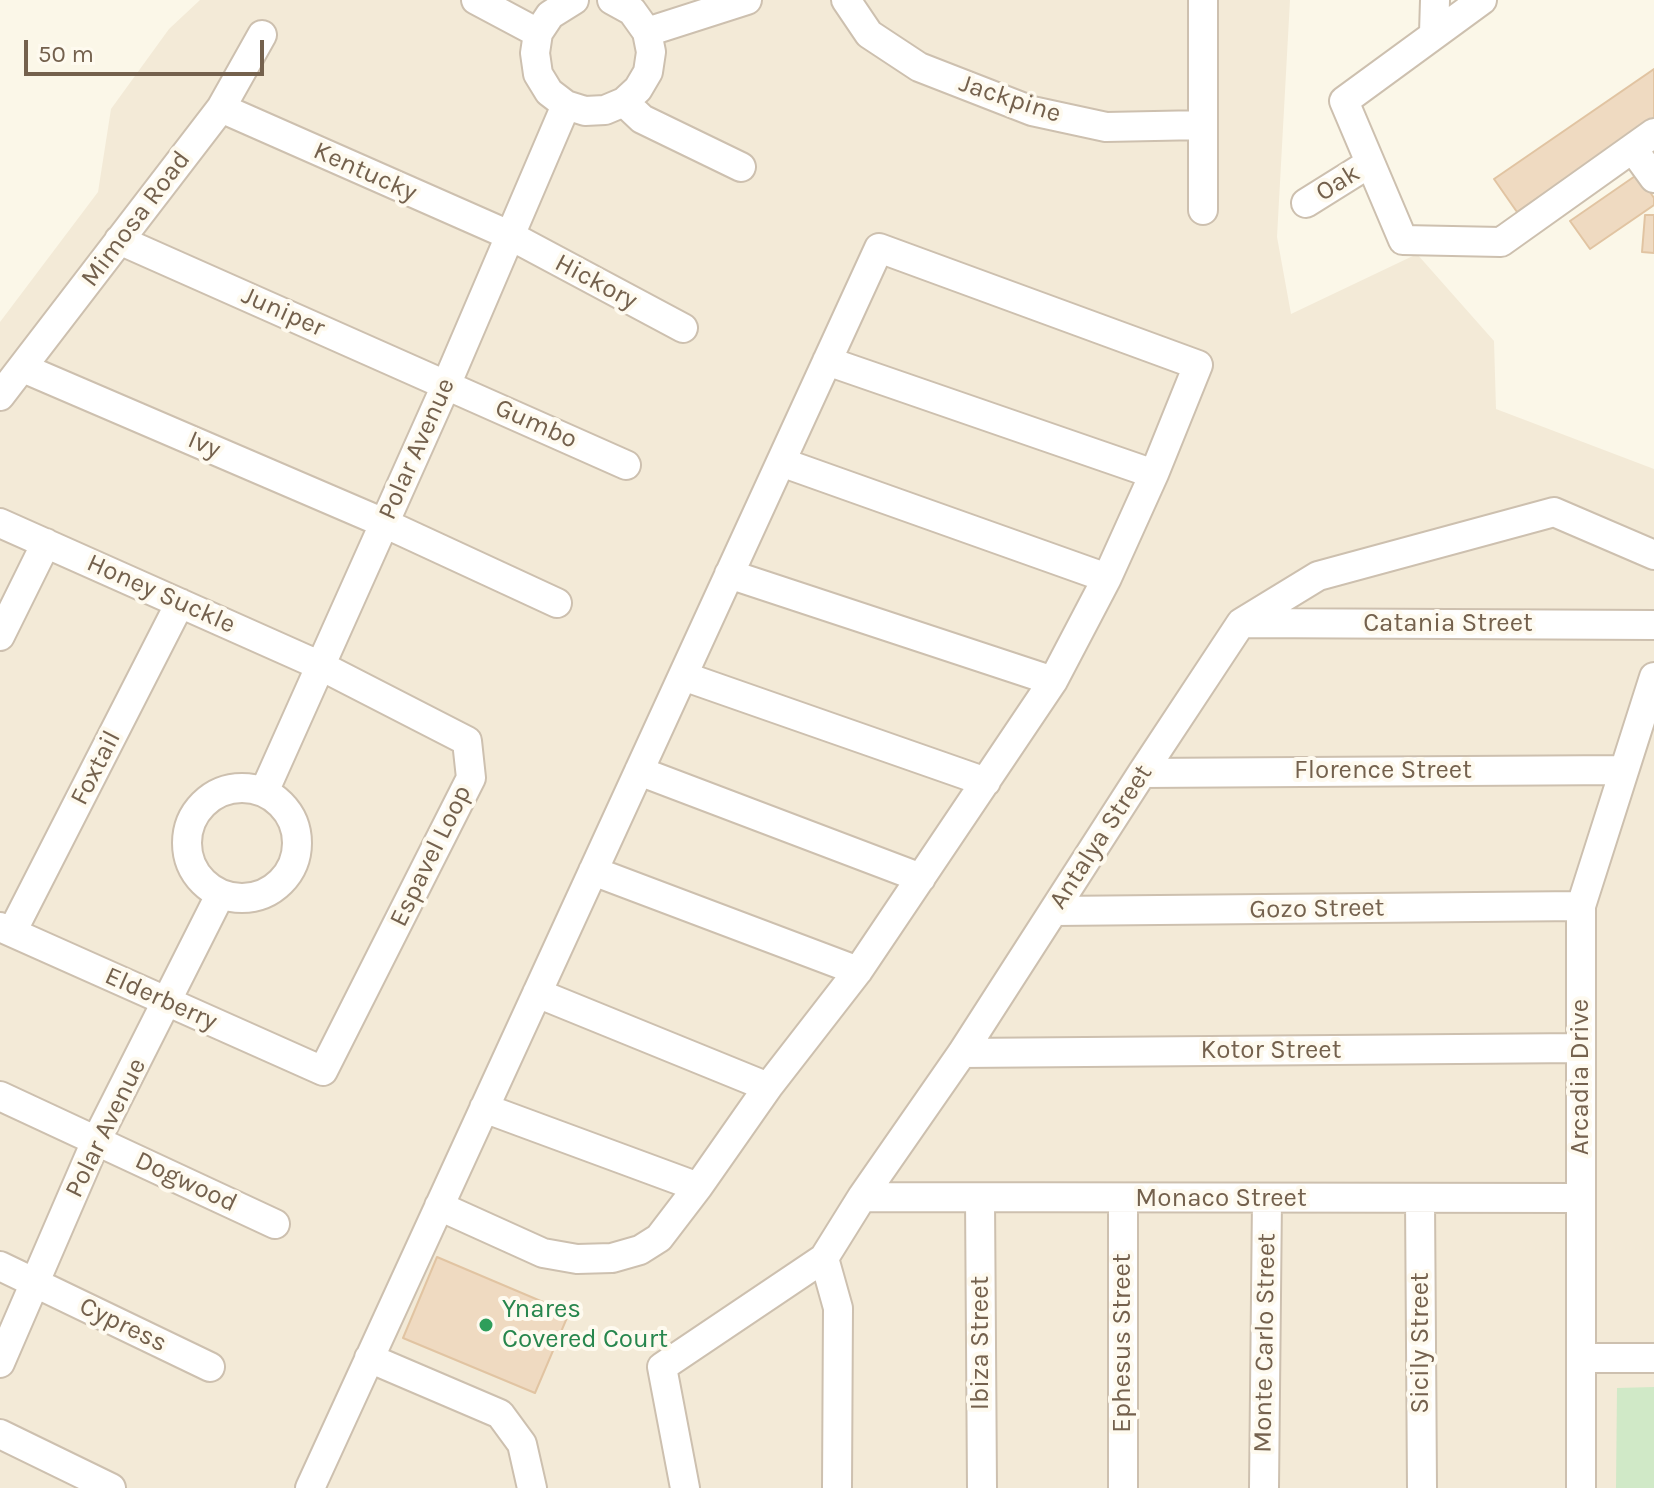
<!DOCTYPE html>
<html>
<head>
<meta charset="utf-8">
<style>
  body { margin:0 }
  #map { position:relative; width:1654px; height:1488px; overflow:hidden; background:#fbf7e8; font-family:Karla,sans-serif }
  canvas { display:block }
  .scale { position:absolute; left:24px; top:40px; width:240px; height:36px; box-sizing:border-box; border:4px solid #74614d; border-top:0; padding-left:10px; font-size:24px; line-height:28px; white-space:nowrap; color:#74614d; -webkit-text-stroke:6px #fefaef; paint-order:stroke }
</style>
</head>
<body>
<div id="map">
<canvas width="1654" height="1488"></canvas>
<div class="scale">50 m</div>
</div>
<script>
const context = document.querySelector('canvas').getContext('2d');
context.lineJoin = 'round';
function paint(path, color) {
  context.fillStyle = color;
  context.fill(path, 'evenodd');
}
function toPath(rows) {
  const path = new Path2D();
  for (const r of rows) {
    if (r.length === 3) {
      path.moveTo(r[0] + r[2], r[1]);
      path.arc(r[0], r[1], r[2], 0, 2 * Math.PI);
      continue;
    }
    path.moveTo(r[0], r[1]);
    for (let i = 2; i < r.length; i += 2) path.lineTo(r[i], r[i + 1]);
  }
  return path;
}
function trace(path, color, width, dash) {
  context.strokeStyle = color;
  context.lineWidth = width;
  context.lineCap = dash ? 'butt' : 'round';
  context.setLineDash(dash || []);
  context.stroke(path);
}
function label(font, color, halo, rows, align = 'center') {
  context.font = font + ' Karla,sans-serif';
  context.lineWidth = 8;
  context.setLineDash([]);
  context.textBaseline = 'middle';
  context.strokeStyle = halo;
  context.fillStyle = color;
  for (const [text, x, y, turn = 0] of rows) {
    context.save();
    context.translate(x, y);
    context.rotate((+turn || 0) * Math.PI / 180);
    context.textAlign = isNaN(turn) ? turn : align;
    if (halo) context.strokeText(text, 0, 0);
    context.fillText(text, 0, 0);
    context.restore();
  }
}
const residential = toPath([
  [200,0,1290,0,1277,237,1291,314,1417,254,1494,341,1496,409,1654,469,1654,1488,0,1488,0,322,98,192,111,109,169,29]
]);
const green = toPath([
  [1654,1387,1654,1488,1616,1488,1617,1388]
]);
const building = toPath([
  [1654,69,1654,118,1517,212,1494,179,1654,69],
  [1638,174,1654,198,1654,205,1590,249,1570,221,1638,174],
  [1645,215,1654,215,1654,253,1642,252,1645,215],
  [437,1257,569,1313,535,1393,403,1338,437,1257]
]);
const minor = toPath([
  [476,0,538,33],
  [574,0,550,15,538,33,535,53,538,74,549,92,566,105,585,111,605,110,624,102,638,89,648,72,651,52,647,32,632,11,612,0],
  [846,0,869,34,919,67,1032,111,1106,127,1203,125],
  [1203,0,1203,210],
  [1482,0,1344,101,1403,240,1501,242,1654,133],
  [647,32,747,0],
  [1434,33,1435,0],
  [624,102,642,119,741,167],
  [221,108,509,235,683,328],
  [1633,149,1654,178],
  [1306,203,1370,163],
  [119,240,626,465],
  [827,361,1154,474],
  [23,368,384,523,557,603],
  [0,396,221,108,262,35],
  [781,462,1107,578],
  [0,523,321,666,467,741,471,778,323,1071,0,927],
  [729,574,1053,681],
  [1243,623,1654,625],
  [0,636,46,543],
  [683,676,986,782],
  [639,771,921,878],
  [1142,773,1624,770],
  [242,843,55],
  [264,792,447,383,566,105],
  [593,871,858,971],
  [1054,911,1581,906],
  [12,932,180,603],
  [537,993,768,1087],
  [962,1053,1581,1048],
  [0,1096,275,1224],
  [484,1108,698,1187],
  [862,1197,1581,1198],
  [980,1198,982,1488],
  [1123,1199,1123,1488],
  [1420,1199,1422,1488],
  [824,1258,838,1308,837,1488],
  [0,1266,210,1367],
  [369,1358,500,1414,522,1444,532,1488],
  [1581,1358,1654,1358],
  [0,1363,96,1141,220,895],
  [0,1434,111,1488],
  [310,1488,879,248,1198,365,1154,474,1107,578,1053,681,858,971,768,1087,698,1187,659,1238,640,1250,612,1258,577,1259,543,1253,439,1206],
  [685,1488,662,1367,824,1258,862,1197,962,1053,1142,773,1241,623,1318,576,1554,512,1654,555],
  [1264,1488,1267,1199],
  [1581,1488,1581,906,1654,677]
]);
const markers = [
  [486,1325,8,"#2e9e5b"]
];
const streetNames = [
  ["Jackpine",1010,99,18],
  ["Kentucky",365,172,24],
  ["Oak",1338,183,-32],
  ["Mimosa Road",136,219,-53],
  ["Hickory",596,282,28],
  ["Juniper",283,312,24],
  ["Gumbo",536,424,24],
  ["Ivy",204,445,23],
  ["Polar Avenue",417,449,-66],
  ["Honey Suckle",161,594,24],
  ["Catania Street",1448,624],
  ["Foxtail",96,768,-63],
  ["Florence Street",1383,771],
  ["Antalya Street",1101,837,-57],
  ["Espavel Loop",431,856,-64],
  ["Gozo Street",1317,909,-1],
  ["Elderberry",161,999,24],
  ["Kotor Street",1271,1051],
  ["Arcadia Drive",1581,1077,-90],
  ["Polar Avenue",106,1128,-64],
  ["Dogwood",186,1182,25],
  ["Monaco Street",1221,1199],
  ["Cypress",123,1325,26],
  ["Ibiza Street",981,1343,-90],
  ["Ephesus Street",1123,1343,-90],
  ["Monte Carlo Street",1265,1343,-89],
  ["Sicily Street",1421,1343,-90]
];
const leisureNames = [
  ["Ynares",502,1310],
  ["Covered Court",502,1340]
];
paint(residential, '#f3ead7');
paint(green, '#d0e9c7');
paint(building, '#efdac1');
trace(building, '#e1c4a2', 2);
trace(minor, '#cdc0af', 32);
trace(minor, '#fff', 28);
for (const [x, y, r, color] of markers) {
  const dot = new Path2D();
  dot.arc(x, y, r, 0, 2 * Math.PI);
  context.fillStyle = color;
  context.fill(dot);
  trace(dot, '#fefaef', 3);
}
label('26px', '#74614d', '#fefaef', streetNames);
label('26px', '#27864d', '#fefaef', leisureNames, 'left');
</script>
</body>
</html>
